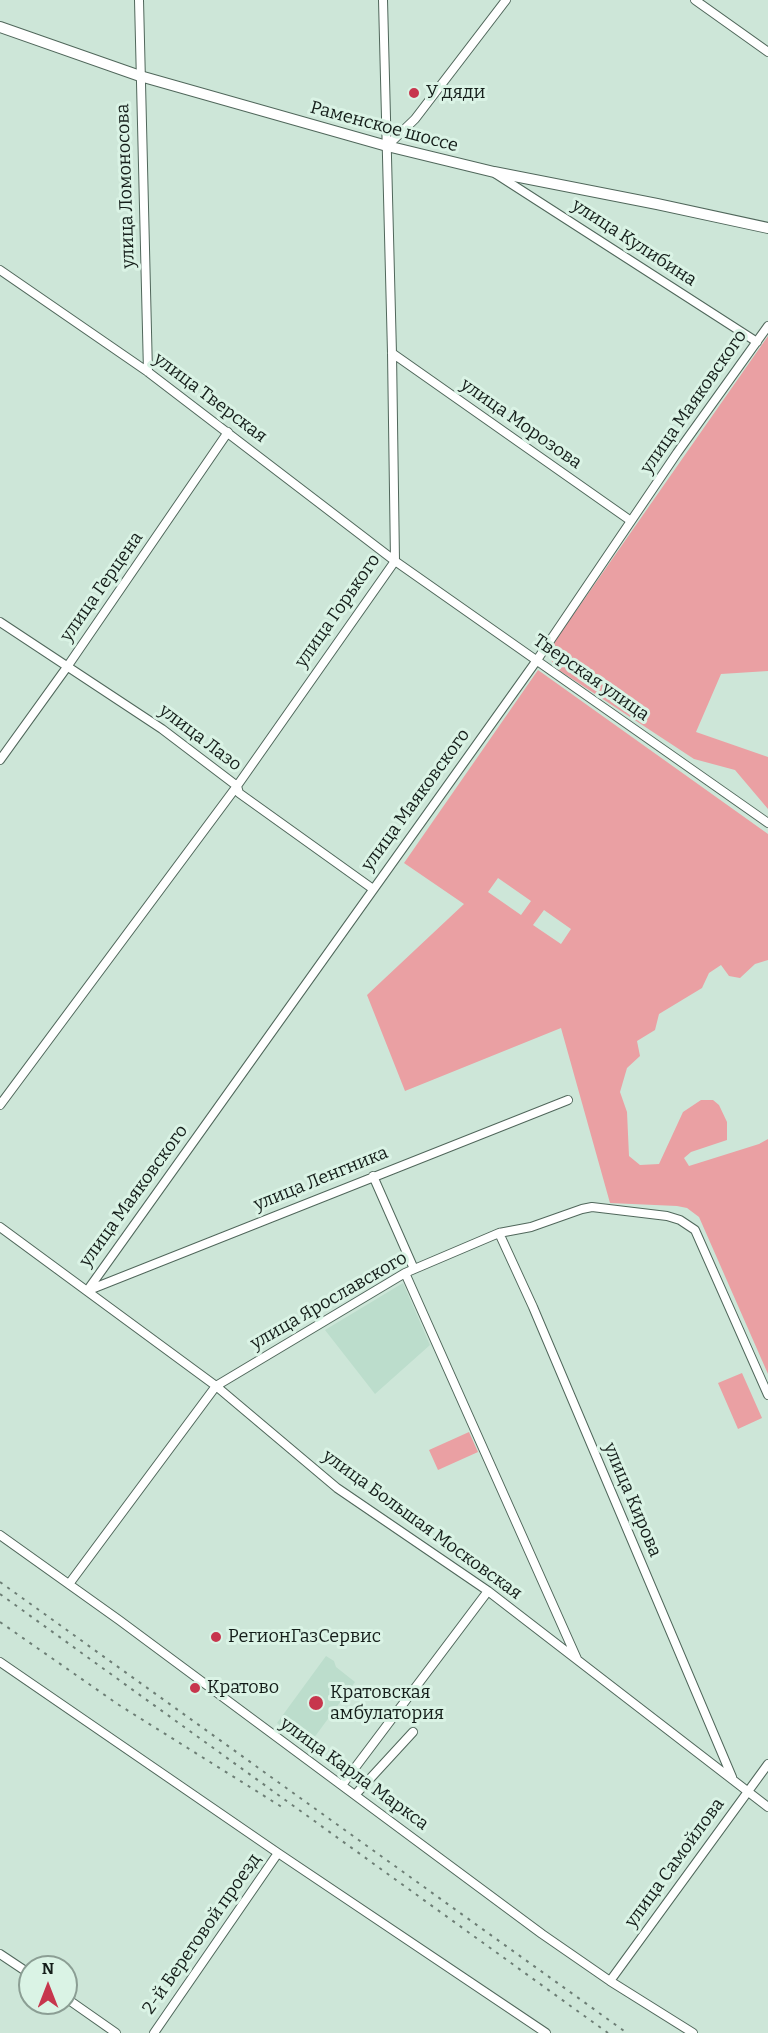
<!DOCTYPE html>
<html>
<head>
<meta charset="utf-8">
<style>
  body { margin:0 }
  #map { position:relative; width:768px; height:2033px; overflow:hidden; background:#cde6d8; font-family:Bitter,serif }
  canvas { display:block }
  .north { position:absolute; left:18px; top:1955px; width:60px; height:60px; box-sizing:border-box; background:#daf3e5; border:2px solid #8b9e94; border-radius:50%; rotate:0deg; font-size:16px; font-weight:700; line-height:24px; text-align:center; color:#151e1a }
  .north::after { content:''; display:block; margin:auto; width:21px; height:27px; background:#c7364d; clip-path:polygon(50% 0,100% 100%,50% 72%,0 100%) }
</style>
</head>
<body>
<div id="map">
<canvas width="768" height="2033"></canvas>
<div class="north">N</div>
</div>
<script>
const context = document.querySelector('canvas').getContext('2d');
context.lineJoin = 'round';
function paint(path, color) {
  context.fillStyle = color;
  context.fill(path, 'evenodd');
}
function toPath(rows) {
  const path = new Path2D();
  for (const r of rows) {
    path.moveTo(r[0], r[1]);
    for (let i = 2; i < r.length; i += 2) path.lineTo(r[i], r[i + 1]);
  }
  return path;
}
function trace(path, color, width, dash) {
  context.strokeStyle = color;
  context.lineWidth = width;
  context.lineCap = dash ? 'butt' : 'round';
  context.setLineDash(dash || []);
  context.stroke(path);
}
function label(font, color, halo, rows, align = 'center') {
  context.font = font + ' Bitter,serif';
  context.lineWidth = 6;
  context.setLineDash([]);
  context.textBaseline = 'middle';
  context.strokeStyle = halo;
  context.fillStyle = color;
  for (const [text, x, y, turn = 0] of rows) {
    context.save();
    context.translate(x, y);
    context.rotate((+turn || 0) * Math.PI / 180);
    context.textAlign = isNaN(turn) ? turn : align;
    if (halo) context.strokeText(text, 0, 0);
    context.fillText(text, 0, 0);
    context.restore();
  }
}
const built = toPath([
  [403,1283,430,1345,375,1394,325,1330],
  [326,1656,334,1661,336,1667,355,1682,308,1746,277,1723]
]);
const green = toPath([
  [768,336,768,671,721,674,696,732,768,757,768,809,735,770,694,759,554,667,548,651],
  [538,670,768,834,768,960,755,964,740,978,729,976,721,965,709,973,702,988,659,1014,655,1030,637,1041,640,1056,627,1068,620,1092,627,1112,629,1156,640,1165,659,1164,683,1112,701,1100,713,1100,719,1105,727,1122,727,1140,691,1152,684,1158,689,1166,759,1144,768,1139,768,1374,699,1217,687,1208,677,1206,610,1203,561,1028,405,1091,367,995,464,904,404,863],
  [498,878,531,901,521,915,488,892],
  [544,910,571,929,561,944,533,925],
  [742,1373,762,1418,738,1429,718,1383],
  [469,1432,478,1452,438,1470,429,1450]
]);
const minor = toPath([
  [139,0,148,372],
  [695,0,768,52],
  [387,146,415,119,506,0],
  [496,174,757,342],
  [0,270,148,372,395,561,768,823],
  [392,353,631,521],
  [0,622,162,729,237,786,239,793,373,889],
  [0,760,67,667,228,432],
  [0,1105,237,786,395,561,392,353,383,0],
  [373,1176,414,1269],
  [0,1227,216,1386,337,1488,488,1591,768,1807],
  [499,1233,533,1307,732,1777],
  [405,1273,577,1659],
  [89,1290,568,1100],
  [87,1291,537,660,677,453,768,326],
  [0,1535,119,1620,542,1934,610,1981,693,2033],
  [69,1584,216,1386,405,1273,499,1233,531,1227,582,1209,592,1207,667,1216,680,1220,695,1230,768,1395],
  [0,1662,278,1853,546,2033],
  [342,1785,488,1591],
  [355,1795,413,1732],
  [0,1954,30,1974],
  [610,1981,768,1764],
  [66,1998,116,2033],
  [154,2033,278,1853]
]);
const major = toPath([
  [0,27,140,76,387,146,494,172,657,204,768,228]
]);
const rail = toPath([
  [0,1582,627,2033],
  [0,1594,608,2033],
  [0,1622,119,1705,285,1809]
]);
const markers = [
  [414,93,6,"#c7364d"],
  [216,1637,6,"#c7364d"],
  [195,1688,6,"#c7364d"],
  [316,1703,8,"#c7364d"]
];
const poiNames = [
  ["У дяди",426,93],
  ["РегионГазСервис",228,1637],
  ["Кратово",207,1688],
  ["Кратовская",330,1693],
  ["амбулатория",330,1714]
];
const streetNames = [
  ["Раменское шоссе",384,127,15],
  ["улица Ломоносова",126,186,-92],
  ["улица Кулибина",634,243,33],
  ["улица Тверская",210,398,37],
  ["улица Маяковского",694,402,-55],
  ["улица Морозова",521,424,35],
  ["улица Герцена",102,587,-55],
  ["улица Горького",338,611,-55],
  ["Тверская улица",591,678,35],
  ["улица Лазо",200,738,37],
  ["улица Маяковского",416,800,-54],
  ["улица Ленгника",321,1179,-22],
  ["улица Маяковского",134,1196,-54],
  ["улица Ярославского",329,1301,-30],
  ["улица Кирова",632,1500,67],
  ["улица Большая Московская",422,1525,36],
  ["улица Карла Маркса",354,1774,36],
  ["улица Самойлова",675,1863,-54],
  ["2-й Береговой проезд",202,1934,-55]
];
paint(built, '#bcddcc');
paint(green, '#eaa0a3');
trace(minor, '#50675b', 10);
trace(major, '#50675b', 12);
trace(minor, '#fff', 8);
trace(major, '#fff', 10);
trace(rail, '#6d7e75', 2, [3, 6]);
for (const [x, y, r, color] of markers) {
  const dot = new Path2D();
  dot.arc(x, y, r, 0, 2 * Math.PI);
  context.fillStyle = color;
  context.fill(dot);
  trace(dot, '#daf3e5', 2);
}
label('18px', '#151e1a', '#daf3e5', poiNames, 'left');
label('18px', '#151e1a', '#daf3e5', streetNames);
</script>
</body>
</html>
